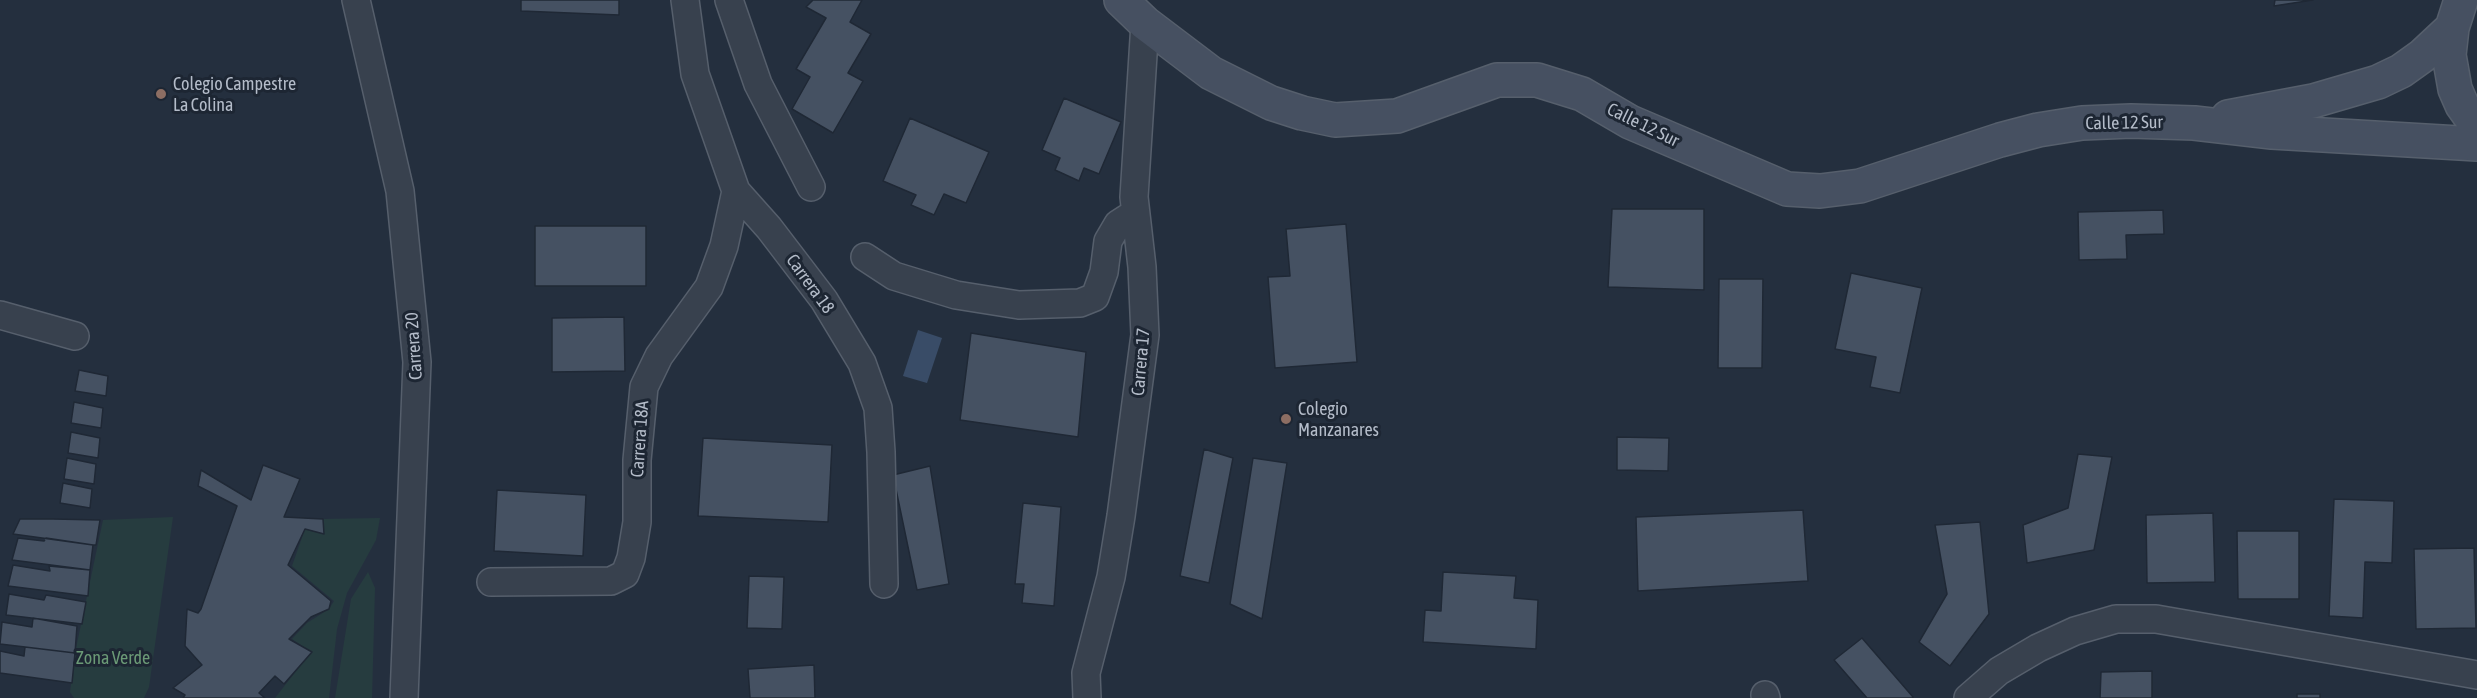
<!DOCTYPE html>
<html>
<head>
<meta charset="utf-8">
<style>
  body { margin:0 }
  canvas { display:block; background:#242f3e }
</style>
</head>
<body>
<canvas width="2477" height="698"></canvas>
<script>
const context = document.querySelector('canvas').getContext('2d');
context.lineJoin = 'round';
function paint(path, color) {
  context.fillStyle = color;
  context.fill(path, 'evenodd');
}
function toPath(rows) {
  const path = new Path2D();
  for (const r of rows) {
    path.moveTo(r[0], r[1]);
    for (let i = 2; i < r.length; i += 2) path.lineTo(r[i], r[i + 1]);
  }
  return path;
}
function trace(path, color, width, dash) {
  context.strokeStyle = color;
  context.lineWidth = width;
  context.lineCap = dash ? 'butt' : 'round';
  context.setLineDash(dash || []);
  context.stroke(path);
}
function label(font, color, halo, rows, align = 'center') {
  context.font = font + ' "Asap Condensed",sans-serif';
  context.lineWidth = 6;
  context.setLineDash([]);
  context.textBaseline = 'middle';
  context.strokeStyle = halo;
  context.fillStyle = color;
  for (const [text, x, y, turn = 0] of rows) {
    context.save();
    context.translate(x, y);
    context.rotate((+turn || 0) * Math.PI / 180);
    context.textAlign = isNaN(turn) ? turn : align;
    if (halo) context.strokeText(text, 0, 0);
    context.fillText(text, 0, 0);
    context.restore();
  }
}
const green = toPath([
  [173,517,149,687,144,698,74,698,70,692,75,653,103,520],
  [380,518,376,540,347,593,337,629,329,698,275,698,311,652,292,639,307,623,329,609,334,601,292,566,305,529,324,534,323,519],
  [368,572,375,588,372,698,335,698,351,599]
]);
const water = toPath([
  [918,330,942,338,927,383,903,376]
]);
const building = toPath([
  [521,0,619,0,619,15,521,11,521,0],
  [813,0,862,0,850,22,871,34,848,73,863,81,833,133,792,109,810,77,796,69,826,18,806,7,813,0],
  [2275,0,2313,0,2274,6,2275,0],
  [1064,98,1121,122,1099,174,1084,168,1079,181,1055,170,1060,158,1042,150,1064,98],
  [910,118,989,152,966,203,944,194,934,215,911,205,916,195,883,181,910,118],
  [1612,209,1704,209,1704,290,1608,287,1612,209],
  [2163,210,2164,234,2126,235,2127,259,2079,260,2078,212,2163,210],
  [1346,224,1357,362,1275,368,1268,277,1290,276,1286,229,1346,224],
  [535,226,646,226,646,286,535,286,535,226],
  [1851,273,1922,288,1900,393,1870,387,1876,357,1835,349,1851,273],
  [1719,279,1763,279,1762,368,1718,368,1719,279],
  [624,317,625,371,552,372,552,318,624,317],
  [971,333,1086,352,1078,437,960,420,971,333],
  [79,370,108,376,106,396,75,391,79,370],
  [74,402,103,408,101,428,71,423,74,402],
  [71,432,100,438,98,458,68,453,71,432],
  [1617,437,1669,438,1668,471,1617,470,1617,437],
  [703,438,832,445,828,522,698,516,703,438],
  [1204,449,1233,458,1209,583,1180,576,1204,449],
  [2078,454,2112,457,2094,550,2027,563,2023,525,2068,508,2078,454],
  [67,458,96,464,94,484,64,479,67,458],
  [1253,458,1287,463,1262,619,1230,604,1253,458],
  [263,465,300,479,284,517,323,519,324,534,305,529,288,565,331,601,329,609,311,617,289,639,312,652,284,684,275,676,259,693,265,698,183,698,185,695,173,688,202,665,185,646,187,609,198,613,201,609,237,506,198,486,201,470,251,500,263,465],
  [930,466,949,584,917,590,893,475,930,466],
  [63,483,92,489,90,508,60,503,63,483],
  [497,490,586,495,583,556,494,551,497,490],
  [2334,499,2394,501,2392,563,2365,562,2363,618,2329,616,2334,499],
  [1023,503,1061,507,1054,606,1022,603,1024,584,1015,584,1023,503],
  [1803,510,1808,581,1638,591,1636,517,1803,510],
  [2213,513,2215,582,2147,583,2146,515,2213,513],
  [20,519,53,519,100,520,96,545,93,545,13,534,20,519],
  [1980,522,1989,614,1950,666,1919,642,1947,594,1935,525,1980,522],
  [2237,531,2299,531,2299,599,2238,599,2237,531],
  [18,538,44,541,46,538,93,545,90,570,12,560,18,538],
  [2474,548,2476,628,2416,629,2414,549,2474,548],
  [13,565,50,571,49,566,90,570,88,596,8,586,13,565],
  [1443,572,1516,576,1514,598,1538,600,1536,649,1423,642,1425,610,1441,611,1443,572],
  [749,576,784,577,782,629,747,628,749,576],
  [9,594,44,600,46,595,86,602,82,624,6,615,9,594],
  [33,618,77,626,75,653,0,644,2,622,32,627,33,618],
  [1862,638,1913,697,1913,698,1867,698,1834,660,1862,638],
  [25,647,75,653,72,683,0,673,0,651,24,656,25,647],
  [814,665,815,698,750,698,748,669,814,665],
  [2152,671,2152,698,2100,698,2101,672,2152,671],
  [2297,694,2320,694,2320,698,2297,698,2297,694]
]);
const minor = toPath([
  [356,0,400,191,417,362,404,698],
  [685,0,695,74,736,191,769,228,824,300,862,363,878,408,881,452,884,584],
  [729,0,758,84,811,187],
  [865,257,894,276,956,295,1019,305,1080,303,1095,297,1104,272,1108,241,1118,224,1135,213],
  [0,315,75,336],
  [491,582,611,581,625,574,631,558,637,522,637,460,644,387,659,356,709,287,724,246,736,191],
  [1765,695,1766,698],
  [1087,698,1086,673,1111,577,1121,516,1145,335,1142,267,1134,197,1145,23],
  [1968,698,1999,671,2038,648,2075,631,2116,619,2156,619,2477,675]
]);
const secondary = toPath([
  [1121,0,1145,23,1211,73,1271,103,1302,113,1335,120,1397,116,1497,80,1537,80,1582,94,1630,122,1787,189,1820,191,1860,186,2000,140,2038,130,2082,123,2131,121,2194,123,2272,132,2477,144],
  [2461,0,2452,28,2449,55,2455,89,2462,105,2477,126],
  [2228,117,2313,101,2378,82,2401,71,2422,56,2452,28]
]);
const markers = [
  [161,94,6,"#8d6e63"],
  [1286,419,6,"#8d6e63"]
];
const poiNames = [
  ["Colegio Campestre",173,84],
  ["La Colina",173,105],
  ["Colegio",1298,409],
  ["Manzanares",1298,430]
];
const streetNames = [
  ["Calle 12 Sur",2124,123,-1],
  ["Calle 12 Sur",1643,125,26],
  ["Carrera 18",810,284,54],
  ["Carrera 20",414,346,-94],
  ["Carrera 17",1141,362,-85],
  ["Carrera 18A",640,439,-86]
];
const parkNames = [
  ["Zona Verde",113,658]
];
paint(green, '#263c3f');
paint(water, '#394c67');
paint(building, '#455162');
trace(building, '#1f2835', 1.5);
trace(minor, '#565f6c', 30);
trace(secondary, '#565f6c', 36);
trace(minor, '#38414e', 27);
trace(secondary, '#465061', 33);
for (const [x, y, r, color] of markers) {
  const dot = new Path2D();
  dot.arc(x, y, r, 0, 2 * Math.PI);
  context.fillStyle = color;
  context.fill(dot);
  trace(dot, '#1d2633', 2);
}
label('18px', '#b4bcc9', '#1d2633', poiNames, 'left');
label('18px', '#b4bcc9', '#1d2633', streetNames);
label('18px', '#6b9a76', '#1d2633', parkNames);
</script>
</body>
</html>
